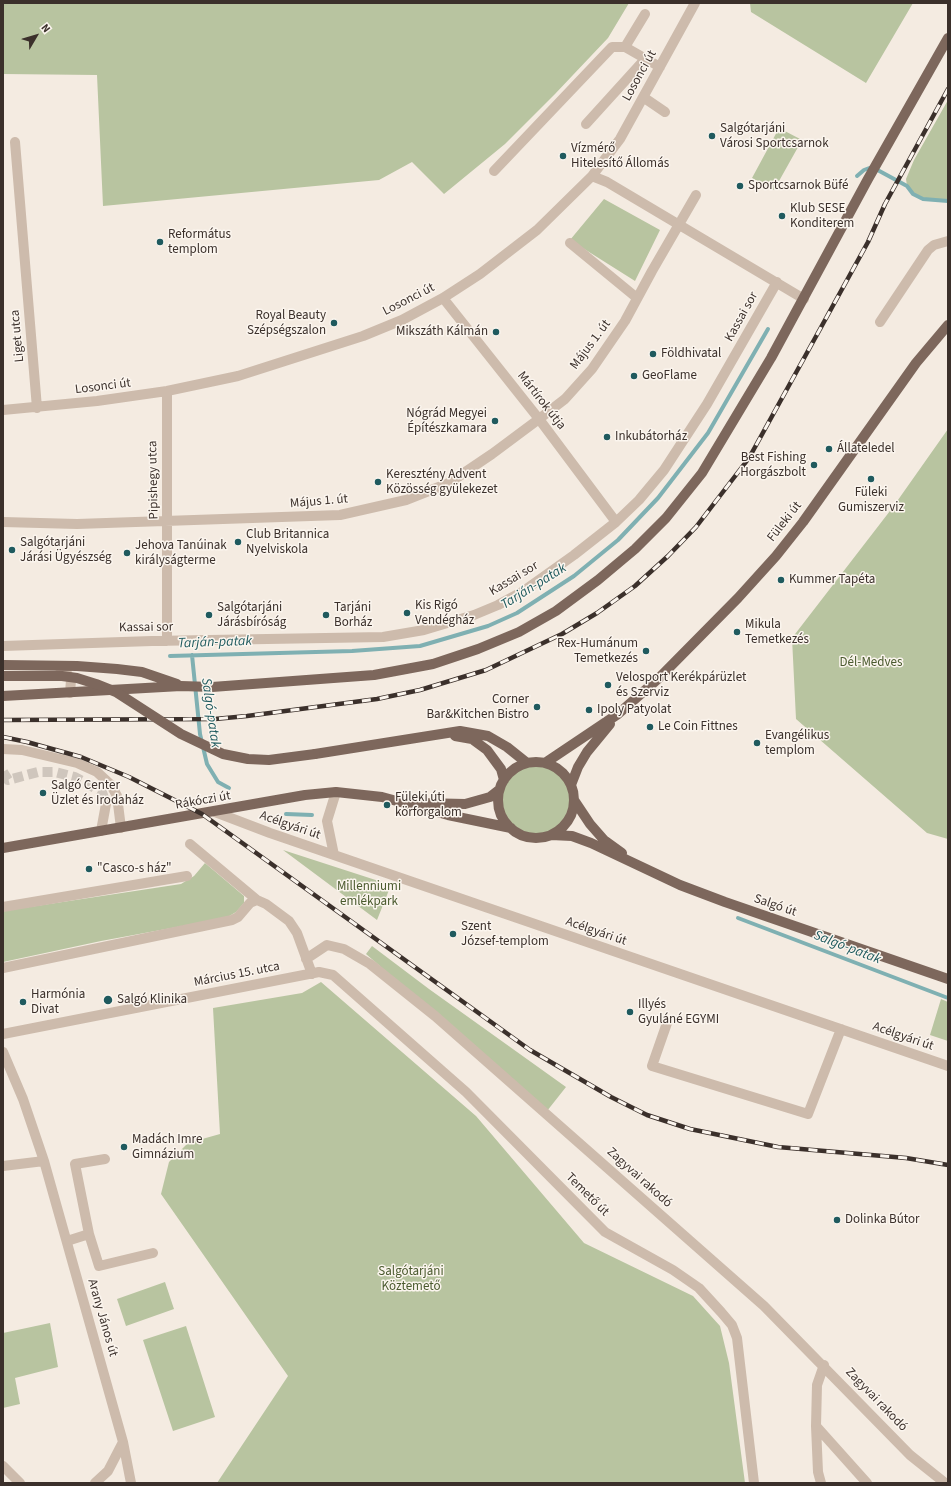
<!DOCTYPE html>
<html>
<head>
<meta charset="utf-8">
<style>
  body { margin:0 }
  #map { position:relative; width:951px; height:1486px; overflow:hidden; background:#f4ebe1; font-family:"Source Sans 3",sans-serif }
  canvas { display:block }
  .frame { position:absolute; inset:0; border:4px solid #3b302b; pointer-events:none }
  .north { position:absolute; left:16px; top:16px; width:40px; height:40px; -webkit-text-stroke:3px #fbf5ee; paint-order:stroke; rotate:52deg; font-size:11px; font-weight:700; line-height:16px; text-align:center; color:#3b302b }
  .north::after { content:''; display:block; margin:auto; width:14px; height:18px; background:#3b302b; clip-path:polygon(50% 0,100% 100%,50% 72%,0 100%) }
</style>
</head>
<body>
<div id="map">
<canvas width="951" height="1486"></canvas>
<div class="frame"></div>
<div class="north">N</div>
</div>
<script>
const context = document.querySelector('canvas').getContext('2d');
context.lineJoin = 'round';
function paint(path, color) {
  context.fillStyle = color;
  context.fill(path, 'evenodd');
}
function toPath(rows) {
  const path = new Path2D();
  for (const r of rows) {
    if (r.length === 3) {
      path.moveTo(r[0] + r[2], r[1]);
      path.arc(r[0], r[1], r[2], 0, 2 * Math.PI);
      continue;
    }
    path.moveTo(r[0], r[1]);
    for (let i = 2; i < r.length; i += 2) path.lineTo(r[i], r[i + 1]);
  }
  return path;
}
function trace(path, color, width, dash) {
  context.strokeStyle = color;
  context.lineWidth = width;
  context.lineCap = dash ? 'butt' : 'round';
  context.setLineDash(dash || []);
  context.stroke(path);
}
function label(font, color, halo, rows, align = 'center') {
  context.font = font + ' "Source Sans 3",sans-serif';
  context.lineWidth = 3;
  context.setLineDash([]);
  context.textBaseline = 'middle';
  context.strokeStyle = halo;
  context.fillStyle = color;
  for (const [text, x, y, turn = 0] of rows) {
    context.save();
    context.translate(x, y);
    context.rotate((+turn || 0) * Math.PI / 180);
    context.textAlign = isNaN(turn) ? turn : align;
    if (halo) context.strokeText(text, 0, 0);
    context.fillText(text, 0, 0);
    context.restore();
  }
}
const green = toPath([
  [3,3,629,3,608,38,555,94,505,144,444,194,412,162,379,180,103,206,97,75,3,74],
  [750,3,913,3,866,83,751,12],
  [948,100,948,201,927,200,913,194,907,186,906,179,914,160],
  [779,128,802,140,774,190,752,178],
  [604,199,660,230,635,281,570,240],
  [948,429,948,839,927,833,796,719,792,638,893,507],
  [536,800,38],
  [283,850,391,885,377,920],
  [205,863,244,896,244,903,236,912,226,918,101,941,3,962,3,911,181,884,194,876],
  [372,946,429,989,566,1087,547,1111,366,954],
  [321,982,476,1116,584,1243,693,1296,720,1326,729,1363,745,1483,217,1483,288,1376,161,1194,169,1162,188,1143,220,1134,213,1008,302,993],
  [941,999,948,1002,948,1041,930,1035],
  [165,1282,174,1309,126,1326,117,1299],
  [50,1323,58,1367,15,1378,20,1404,3,1408,3,1333],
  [186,1326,215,1417,173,1431,143,1340]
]);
const stream = toPath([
  [857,176,864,170,872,167,907,186,913,194,923,199,948,201],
  [192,655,200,734,207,764,218,782,229,788],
  [170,656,352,651,420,646,488,626,517,613,574,576,618,540,658,498,708,433,768,329],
  [286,814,312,815],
  [738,918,948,998]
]);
const minorTunnel = toPath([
  [3,772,8,780,38,772,55,772,75,777,102,792,106,804]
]);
const minor = toPath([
  [625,47,645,14],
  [643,97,665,112],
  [586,124,645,59],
  [15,142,37,408],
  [494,171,612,47,625,47,660,67],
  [592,176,607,182,804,299],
  [570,243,637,298],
  [443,298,539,419,616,522],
  [880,322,928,250,934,245,948,241],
  [167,391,167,641],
  [3,410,97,401,167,391,238,376,363,336,402,320,443,298,480,274,537,230,592,176,620,139,695,3],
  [3,522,77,524,340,515,406,500,449,483,492,454,539,419,565,399,592,369,625,321,652,271,696,195],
  [3,646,152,641,383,637,424,630,474,615,498,605,522,592,574,555,616,522,639,500,664,470,707,404,777,282],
  [58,666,66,672,71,680,70,693],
  [3,749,22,750,77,763,97,772,111,785,117,796,121,828],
  [215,812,270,833,948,1066],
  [101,831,106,804],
  [190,844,257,900],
  [334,855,327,821,336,792],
  [3,907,187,876],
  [306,959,327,945,344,949,370,964,435,1016,764,1306,910,1455,945,1483],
  [3,968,232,920,238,917,250,903,257,900,266,904,289,921,297,933,312,974],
  [667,1023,652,1066,808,1114,841,1029],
  [3,1034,319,972,333,975,466,1092,605,1232,673,1270,699,1288,721,1312,732,1325,737,1338,754,1483],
  [3,1052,23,1099,44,1161,123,1442,131,1483],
  [3,1166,44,1161],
  [89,1234,75,1164,105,1159],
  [67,1241,89,1234,99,1266,153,1253],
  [816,1426,867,1483],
  [3,1466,20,1483],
  [95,1483,108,1471,123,1442],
  [821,1483,818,1472,816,1426,817,1385,824,1365]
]);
const major = toPath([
  [3,665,77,666,117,669,142,672,177,684],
  [3,696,181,686,212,687,374,675,433,664,478,649,519,632,556,611,598,580,635,549,666,518,702,473,771,358,868,179,948,38],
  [455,736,472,739,487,750,501,769,504,780],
  [315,754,460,731,488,736,507,747,527,763],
  [536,800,38],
  [545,763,618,714,659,678,738,598,776,556,803,522,916,363,948,325],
  [571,785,578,767,587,752,610,724],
  [574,800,590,824,604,840,622,853],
  [421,803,465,804,490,797,499,790],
  [551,835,572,836,591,843,680,885,725,902,948,979],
  [3,848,305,795,336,792,382,797,448,815,511,828]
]);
const rail = toPath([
  [3,720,215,719,247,716,377,699,420,690,486,670,562,634,597,613,635,586,668,556,696,527,749,458,868,242,885,204,948,89],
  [3,737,27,742,81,757,129,777,202,814,530,1050,611,1097,647,1115,690,1129,778,1147,906,1158,948,1165]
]);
const majorBridge = toPath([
  [3,676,62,676,77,678,96,684,116,692,181,734,223,754,248,759,269,760,315,754]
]);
const markers = [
  [712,136,4,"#1f5a5e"],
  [563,156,4,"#1f5a5e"],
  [740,186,4,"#1f5a5e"],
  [782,216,4,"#1f5a5e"],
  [160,242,4,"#1f5a5e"],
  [334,323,4,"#1f5a5e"],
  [496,332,4,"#1f5a5e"],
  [653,354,4,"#1f5a5e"],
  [634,376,4,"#1f5a5e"],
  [495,421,4,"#1f5a5e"],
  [607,437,4,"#1f5a5e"],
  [829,449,4,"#1f5a5e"],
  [814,465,4,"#1f5a5e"],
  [871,479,4,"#1f5a5e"],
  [378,482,4,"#1f5a5e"],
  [238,542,4,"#1f5a5e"],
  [12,550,4,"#1f5a5e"],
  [127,553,4,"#1f5a5e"],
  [781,580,4,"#1f5a5e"],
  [407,613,4,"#1f5a5e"],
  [209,615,4,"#1f5a5e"],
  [326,615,4,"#1f5a5e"],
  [737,632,4,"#1f5a5e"],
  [646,651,4,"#1f5a5e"],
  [608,685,4,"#1f5a5e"],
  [537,707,4,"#1f5a5e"],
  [589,710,4,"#1f5a5e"],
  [650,727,4,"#1f5a5e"],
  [757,743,4,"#1f5a5e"],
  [43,793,4,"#1f5a5e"],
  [387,805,4,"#1f5a5e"],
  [89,869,4,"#1f5a5e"],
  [453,934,4,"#1f5a5e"],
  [108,1000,5,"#1f5a5e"],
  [23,1002,4,"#1f5a5e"],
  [630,1012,4,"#1f5a5e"],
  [124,1147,4,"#1f5a5e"],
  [837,1220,4,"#1f5a5e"]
];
const streetNames = [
  ["Losonci út",640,76,-61],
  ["Losonci út",409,300,-27],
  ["Kassai sor",742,317,-61],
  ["Liget utca",18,336,-95],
  ["Május 1. út",591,345,-53],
  ["Losonci út",103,387,-7],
  ["Mártírok útja",541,401,52],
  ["Pipishegy utca",154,480,-91],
  ["Május 1. út",319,502,-5],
  ["Füleki út",785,522,-52],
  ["Kassai sor",514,579,-31],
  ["Kassai sor",146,628,-1],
  ["Rákóczi út",203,801,-10],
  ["Acélgyári út",290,826,19],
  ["Salgó út",775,906,19],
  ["Acélgyári út",596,932,19],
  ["Március 15. utca",237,975,-11],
  ["Acélgyári út",903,1037,19],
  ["Zagyvai rakodó",639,1178,42],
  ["Temető út",587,1195,45],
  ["Arany János út",102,1318,74],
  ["Zagyvai rakodó",876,1400,46]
];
const poiNames = [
  ["Salgótarjáni",720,129],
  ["Városi Sportcsarnok",720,144],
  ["Vízmérő",571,149],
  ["Hitelesítő Állomás",571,164],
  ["Sportcsarnok Büfé",748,186],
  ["Klub SESE",790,209],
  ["Konditerem",790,224],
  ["Református",168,235],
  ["templom",168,250],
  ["Royal Beauty",326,316,"right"],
  ["Szépségszalon",326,331,"right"],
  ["Mikszáth Kálmán",488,332,"right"],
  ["Földhivatal",661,354],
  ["GeoFlame",642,376],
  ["Nógrád Megyei",487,414,"right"],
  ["Építészkamara",487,429,"right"],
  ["Inkubátorház",615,437],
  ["Állateledel",837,449],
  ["Best Fishing",806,458,"right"],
  ["Horgászbolt",806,473,"right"],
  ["Keresztény Advent",386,475],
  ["Közösség gyülekezet",386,490],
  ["Füleki",871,493,"center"],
  ["Gumiszerviz",871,508,"center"],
  ["Club Britannica",246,535],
  ["Nyelviskola",246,550],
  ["Salgótarjáni",20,543],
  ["Járási Ügyészség",20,558],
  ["Jehova Tanúinak",135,546],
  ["királyságterme",135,561],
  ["Kummer Tapéta",789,580],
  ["Kis Rigó",415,606],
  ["Vendégház",415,621],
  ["Salgótarjáni",217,608],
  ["Járásbíróság",217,623],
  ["Tarjáni",334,608],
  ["Borház",334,623],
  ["Mikula",745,625],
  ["Temetkezés",745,640],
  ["Rex-Humánum",638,644,"right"],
  ["Temetkezés",638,659,"right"],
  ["Velosport Kerékpárüzlet",616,678],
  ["és Szerviz",616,693],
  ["Corner",529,700,"right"],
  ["Bar&Kitchen Bistro",529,715,"right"],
  ["Ipoly Patyolat",597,710],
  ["Le Coin Fittnes",658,727],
  ["Evangélikus",765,736],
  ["templom",765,751],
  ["Salgó Center",51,786],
  ["Üzlet és Irodaház",51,801],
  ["Füleki úti",395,798],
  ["körforgalom",395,813],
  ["\"Casco-s ház\"",97,869],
  ["Szent",461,927],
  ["József-templom",461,942],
  ["Harmónia",31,995],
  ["Divat",31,1010],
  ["Salgó Klinika",117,1000],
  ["Illyés",638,1005],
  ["Gyuláné EGYMI",638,1020],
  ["Madách Imre",132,1140],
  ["Gimnázium",132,1155],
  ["Dolinka Bútor",845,1220]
];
const parkNames = [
  ["Dél-Medves",871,663],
  ["Millenniumi",369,887],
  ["emlékpark",369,902],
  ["Salgótarjáni",411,1272],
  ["Köztemető",411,1287]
];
const waterNames = [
  ["Tarján-patak",534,587,-32],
  ["Tarján-patak",215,643,-2],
  ["Salgó-patak",210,713,82],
  ["Salgó-patak",847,948,21]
];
paint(green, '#b8c4a0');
trace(stream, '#7fb0b2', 4);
trace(minorTunnel, '#cfc6bd', 10, [10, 5]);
trace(minor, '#cdbbac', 10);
trace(major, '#7d675c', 10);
trace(rail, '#3b302b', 4.5);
trace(rail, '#fbf5ee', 3, [9]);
trace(majorBridge, '#7d675c', 10);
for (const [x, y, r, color] of markers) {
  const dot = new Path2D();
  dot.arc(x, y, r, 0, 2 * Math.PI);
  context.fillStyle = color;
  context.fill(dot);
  trace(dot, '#fbf5ee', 1.5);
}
label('13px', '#3b302b', '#fbf5ee', streetNames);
label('13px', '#3b302b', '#fbf5ee', poiNames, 'left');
label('13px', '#4a5a2e', '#fbf5ee', parkNames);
label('italic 14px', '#1f5a5e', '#fbf5ee', waterNames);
</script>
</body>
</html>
